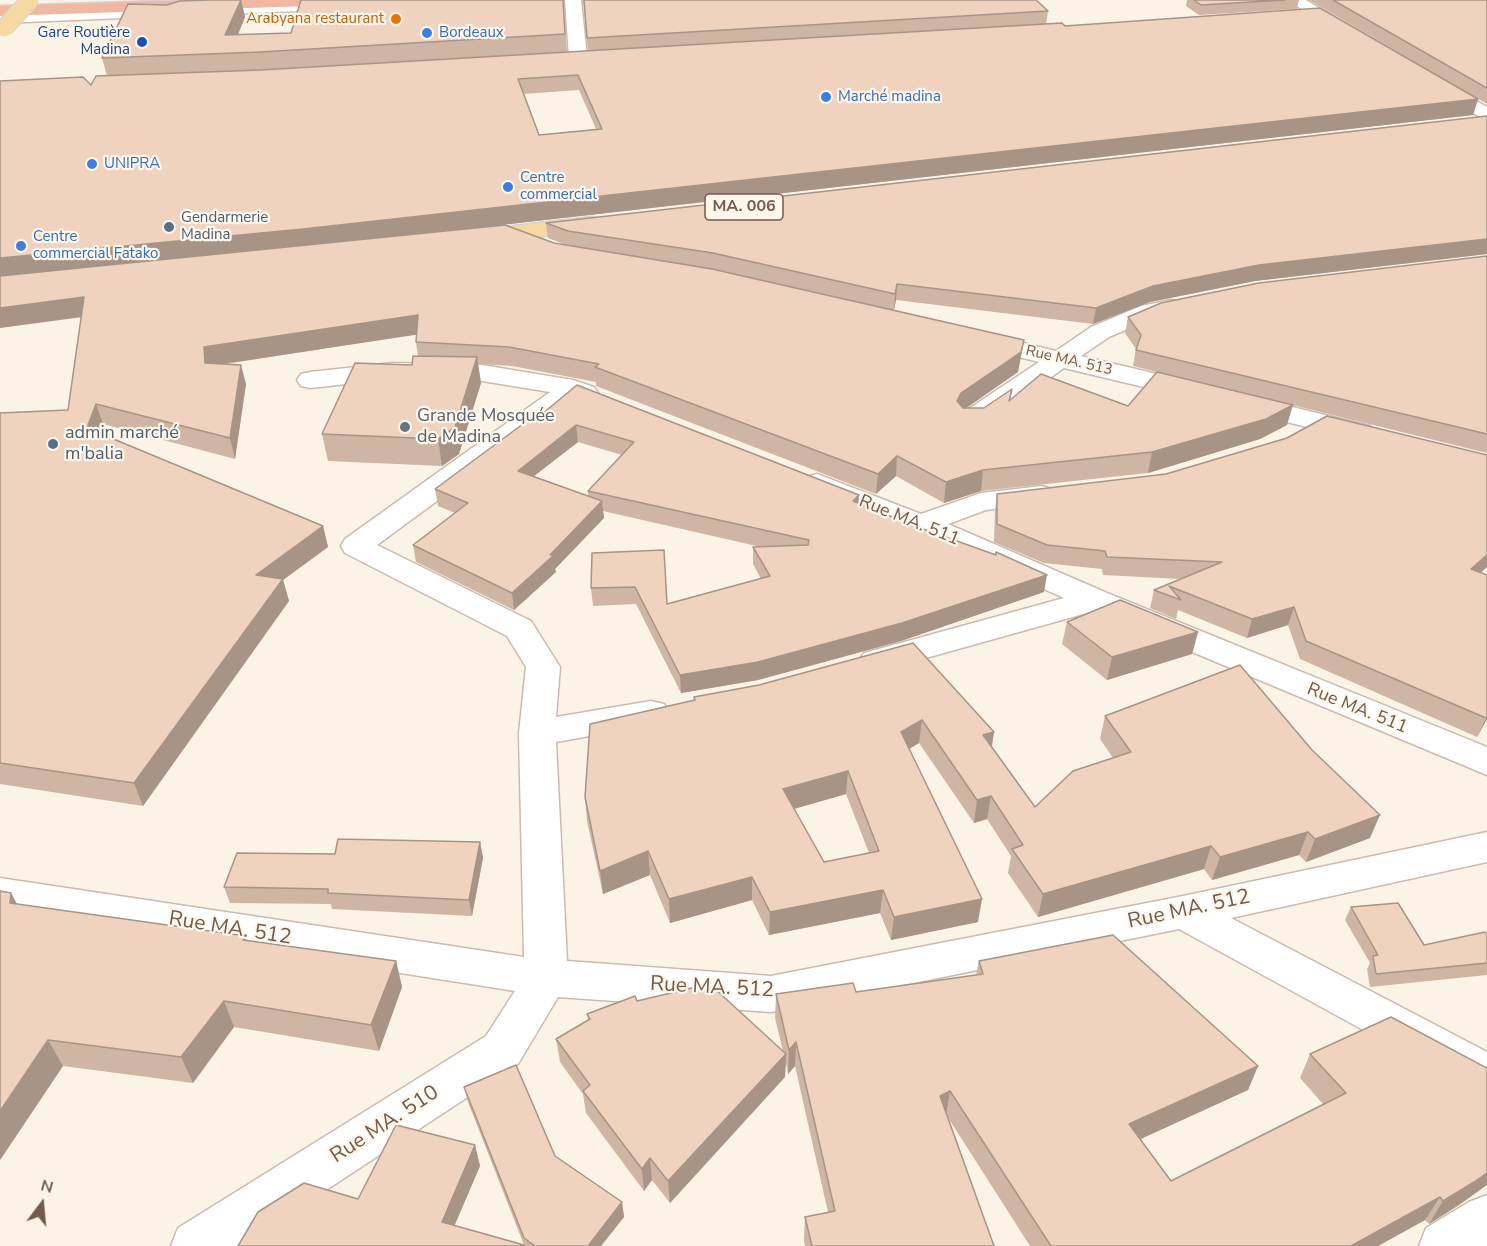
<!DOCTYPE html>
<html>
<head>
<meta charset="utf-8">
<style>
  body { margin:0 }
  #map { position:relative; width:1487px; height:1246px; overflow:hidden; background:#fbf3e6; font-family:"Nunito Sans",sans-serif }
  canvas { display:block }
  .north { position:absolute; left:12px; top:1174px; width:60px; height:60px; -webkit-text-stroke:4px #fef7ec; paint-order:stroke; rotate:16deg; font-size:16px; font-weight:700; line-height:24px; text-align:center; color:#735a4c }
  .north::after { content:''; display:block; margin:auto; width:21px; height:27px; background:#735a4c; clip-path:polygon(50% 0,100% 100%,50% 72%,0 100%) }
</style>
</head>
<body>
<div id="map">
<canvas width="1487" height="1246"></canvas>
<div class="north">N</div>
</div>
<script>
const context = document.querySelector('canvas').getContext('2d');
context.lineJoin = 'round';
function toPath(rows) {
  const path = new Path2D();
  for (const r of rows) {
    path.moveTo(r[0], r[1]);
    for (let i = 2; i < r.length; i += 2) path.lineTo(r[i], r[i + 1]);
  }
  return path;
}
function trace(path, color, width, dash) {
  context.strokeStyle = color;
  context.lineWidth = width;
  context.lineCap = dash ? 'butt' : 'round';
  context.setLineDash(dash || []);
  context.stroke(path);
}
function paint(path, color) {
  context.fillStyle = color;
  context.fill(path, 'evenodd');
}
function label(font, color, halo, rows, align = 'center') {
  context.font = font + ' "Nunito Sans",sans-serif';
  context.lineWidth = 4.5;
  context.setLineDash([]);
  context.textBaseline = 'middle';
  context.strokeStyle = halo;
  context.fillStyle = color;
  for (const [text, x, y, turn = 0] of rows) {
    context.save();
    context.translate(x, y);
    context.rotate((+turn || 0) * Math.PI / 180);
    context.textAlign = isNaN(turn) ? turn : align;
    if (halo) context.strokeText(text, 0, 0);
    context.fillText(text, 0, 0);
    context.restore();
  }
}
const minor = toPath([
  [565,0,581,0,587,57,584,61,578,62,569,57,565,0],
  [1287,0,1306,0,1356,31,1354,34,1342,34,1287,0],
  [343,1,349,3,351,6,349,9,0,23,0,13,343,1],
  [1438,80,1487,107,1487,121,1432,89,1429,85,1438,80],
  [1171,300,1180,302,1183,307,1180,312,1156,317,1109,337,1081,356,1203,385,1207,391,1203,397,1194,399,1064,368,984,424,974,426,964,424,960,418,964,412,1039,362,970,345,966,340,970,335,979,332,1056,351,1091,327,1141,306,1171,300],
  [393,363,482,365,573,380,594,387,598,393,594,399,585,401,576,399,377,545,531,621,560,667,556,717,651,701,664,704,669,713,664,722,651,725,556,742,567,961,771,976,1183,896,1487,832,1487,862,1231,918,1487,1052,1487,1095,1471,1089,1179,929,771,1012,558,997,518,1064,241,1246,171,1246,178,1228,486,1036,515,991,0,910,0,878,524,957,519,733,526,667,507,636,345,553,341,546,345,539,550,392,482,381,393,379,310,388,301,386,297,380,301,374,310,372,393,363],
  [1247,396,1370,426,1374,432,1370,438,1360,440,1238,410,1234,404,1238,398,1247,396],
  [817,474,921,514,981,493,1042,486,1052,489,1057,495,1052,501,986,510,948,524,1107,593,1487,747,1487,775,1094,611,876,672,864,669,859,661,864,653,1064,598,910,530,807,489,802,483,807,477,817,474],
  [1487,1195,1487,1246,1419,1246,1426,1228,1469,1202,1487,1195]
]);
const major = toPath([
  [592,217,600,219,603,224,600,229,479,244,471,242,468,237,471,232,479,230,592,217]
]);
const highway = toPath([
  [195,0,348,0,340,5,0,16,0,6,195,0]
]);
const majorBridge = toPath([
  [4,28,30,0]
]);
const wall = toPath([
  [209,0,241,0,245,17,238,35,291,33,563,0,567,52,588,51,583,0,1048,11,1046,24,1065,26,1478,99,1473,115,491,226,554,243,569,246,548,238,546,223,1487,116,1487,254,1255,281,1150,302,1093,324,896,300,894,310,1024,340,1018,372,966,408,984,408,1012,389,1010,400,1128,406,1157,372,1133,366,1136,349,1125,333,1128,317,1487,256,1487,453,1292,405,1287,425,1260,439,1148,473,981,491,944,503,896,476,876,494,596,386,596,382,512,366,478,364,481,383,459,454,442,466,328,461,322,434,412,365,418,356,416,342,416,334,226,364,246,384,235,459,103,424,100,434,323,526,328,547,283,580,289,601,143,806,0,784,0,413,68,410,81,317,91,85,107,76,102,58,167,5],
  [579,90,596,129,539,135,523,94],
  [1187,0,1299,0,1297,9,1199,15,1186,6],
  [1309,0,1487,0,1487,104],
  [577,385,859,503,1044,592,901,641,758,680,681,693,636,604,593,606,591,588,592,553,667,604,761,579,753,564,753,547,761,547,603,511,604,518,555,569,556,572,514,610,416,562,413,545,455,513,438,506,435,489,536,419],
  [578,442,622,455,588,491,588,496,534,476],
  [997,494,1487,567,1480,572,1487,719,1477,737,1300,659,1288,625,1247,638,1178,610,1176,619,1150,608,1154,590,1181,579,1103,575,1102,569,1044,563,994,542,995,511],
  [1067,622,1198,632,1192,654,1107,680,1062,644],
  [759,685,994,732,992,747,1035,807,1113,758,1100,739,1105,716,1370,838,1306,862,1299,855,1212,880,1204,869,1038,917,1008,873,1011,856,987,819,974,823,919,743,909,749,978,922,891,940,880,913,769,935,752,900,670,923,650,875,603,894,587,821,585,797,694,700,694,697],
  [846,794,869,853,824,862,794,809],
  [480,842,483,858,472,916,332,909,331,904,230,903,224,887,335,854],
  [11,893,17,904,246,936,247,941,396,961,402,987,379,1051,234,1027,193,1083,63,1066,0,1160],
  [1351,907,1424,945,1487,934,1487,975,1370,987,1367,969,1370,963,1345,920],
  [979,961,1258,1066,1248,1090,1140,1139,1171,1181,1323,1104,1300,1078,1310,1054,1459,1205,1429,1224,1425,1220,1378,1246,1030,1246,949,1119,994,1246,805,1246,804,1240,805,1217,828,1212,795,1066,788,1074,786,1063,785,1077,670,1203,652,1180,644,1191,586,1113,583,1094,560,1062,556,1039,588,1020,587,1014,637,1001,783,1051,775,1018,776,994,856,992,976,975],
  [464,1087,555,1156,622,1202,624,1217,601,1246,238,1246,358,1199,475,1145,480,1166,454,1225,524,1245,468,1102]
]);
const shadedWall = toPath([
  [241,0,245,17,230,53,225,35],
  [1478,99,1473,115,307,247,0,277,0,258],
  [1487,239,1487,254,1255,281,1150,302,1093,324,1096,308,1153,286,1259,265],
  [897,284,896,300,894,310,895,294],
  [84,297,90,316,0,328,0,308],
  [418,315,421,334,209,366,205,363,204,347],
  [1024,340,1018,372,959,413,957,401,961,393],
  [477,357,481,383,459,454,442,466,438,439],
  [241,365,246,384,235,459,230,438],
  [96,404,103,424,94,449,87,428],
  [1293,405,1287,425,1260,439,1148,473,1152,452],
  [576,425,578,442,520,487,518,471],
  [897,456,896,476,876,494,878,474],
  [983,470,981,491,944,503,946,482],
  [859,495,858,512,853,501],
  [602,501,604,518,555,569,556,572,514,610,512,593],
  [323,526,328,547,283,580,289,601,143,806,134,783,256,575],
  [1487,555,1487,567,1464,587,1471,569],
  [1047,575,1044,592,901,641,758,680,681,693,680,675],
  [1294,607,1288,625,1247,638,1252,619],
  [1198,632,1192,654,1107,680,1112,657],
  [1487,716,1487,719,1477,737],
  [922,720,919,743,899,755,901,732],
  [994,732,990,755,983,735],
  [848,771,846,794,783,812,783,789],
  [991,796,987,819,974,823,977,800],
  [1380,815,1370,838,1306,862,1315,839],
  [1308,832,1299,855,1212,880,1220,857],
  [480,842,483,858,472,916,469,900],
  [1211,846,1204,869,1038,917,1043,894],
  [648,851,650,875,603,894,600,871],
  [752,877,752,900,670,923,669,899],
  [883,890,880,913,769,935,770,912],
  [11,893,25,919,10,903],
  [982,899,978,922,891,940,894,917],
  [396,961,402,987,379,1051,371,1025],
  [224,1001,234,1027,193,1083,181,1057],
  [48,1040,63,1066,0,1160,0,1111],
  [796,1042,795,1066,788,1074,789,1050],
  [786,1054,785,1077,670,1203,668,1181],
  [1258,1066,1248,1090,1121,1148,1129,1124],
  [950,1091,946,1115,940,1096],
  [475,1145,480,1166,448,1241,442,1222],
  [650,1158,652,1180,644,1191,642,1169],
  [1487,1173,1487,1185,1459,1205,1429,1224,1443,1201],
  [1440,1197,1425,1220,1378,1246,1351,1246],
  [622,1202,624,1217,601,1246,588,1246]
]);
const building = toPath([
  [209,0,241,0,225,35,291,33,301,0,563,0,565,34,260,52,102,58,128,4,167,5,180,1,209,0],
  [584,0,1036,0,1048,11,587,38,584,0],
  [1194,0,1285,0,1201,5,1194,0],
  [1333,0,1487,0,1487,88,1333,0],
  [1320,8,1478,99,303,229,0,258,0,81,83,77,91,85,96,76,261,70,1062,23,1065,26,1320,8],
  [578,75,602,129,539,135,518,79,578,75],
  [1487,116,1487,239,1259,265,1153,286,1096,308,897,284,895,294,713,253,568,231,546,223,1487,116],
  [505,225,554,243,712,269,1024,340,1021,352,961,393,957,401,963,408,984,408,1012,389,1009,401,1041,374,1128,406,1157,372,1293,405,1266,419,1152,452,983,470,946,482,897,456,878,474,595,367,599,364,509,347,416,342,418,315,204,347,205,363,241,365,230,438,96,404,87,428,323,526,256,575,283,579,134,783,0,763,0,413,68,410,84,297,0,308,0,276,505,225],
  [1487,256,1487,434,1136,350,1141,335,1128,317,1161,303,1259,283,1487,256],
  [413,356,477,357,455,427,438,439,322,434,355,363,412,365,413,356],
  [577,385,859,495,853,501,912,525,996,555,996,552,1047,575,902,623,758,662,680,675,635,587,591,588,592,553,664,550,667,604,770,576,753,547,808,545,809,540,588,491,634,442,576,425,518,471,602,501,550,555,554,555,512,593,413,545,468,503,435,489,531,418,536,419,577,385],
  [1327,416,1487,455,1487,555,1471,569,1487,575,1487,716,1486,718,1306,641,1294,607,1252,619,1169,586,1181,600,1154,590,1222,562,1107,557,1105,551,1047,545,997,524,997,494,1166,474,1287,438,1327,416],
  [1120,600,1198,632,1112,657,1067,622,1120,600],
  [913,643,994,732,983,735,1035,807,1073,771,1131,752,1105,716,1240,665,1312,750,1380,815,1315,839,1308,832,1220,857,1211,846,1043,894,1012,849,1023,845,991,796,977,800,922,720,901,732,982,899,894,917,883,890,770,912,752,877,669,899,648,851,600,871,585,797,590,724,695,700,694,697,759,685,913,643],
  [848,771,879,851,824,862,783,789,848,771],
  [338,839,480,842,469,900,328,893,328,889,224,887,237,853,335,854,338,839],
  [0,891,11,893,10,903,246,936,243,940,396,961,371,1025,224,1001,181,1057,48,1040,0,1111,0,891],
  [1398,903,1424,945,1485,932,1487,934,1487,963,1376,974,1373,956,1378,955,1351,907,1398,903],
  [1113,935,1258,1066,1129,1124,1171,1181,1346,1093,1310,1054,1391,1017,1487,1068,1487,1173,1474,1182,1443,1201,1440,1197,1351,1246,1051,1246,950,1091,940,1096,994,1246,812,1246,805,1217,835,1211,796,1042,789,1050,776,994,853,983,856,992,983,974,979,961,1113,935],
  [700,986,713,987,786,1054,668,1181,650,1158,642,1169,583,1091,590,1085,556,1039,590,1019,587,1014,635,996,637,1001,700,986],
  [516,1065,555,1156,622,1202,588,1246,535,1246,524,1238,464,1087,516,1065],
  [396,1125,475,1145,442,1222,524,1245,524,1246,238,1246,258,1212,304,1183,358,1199,396,1125]
]);
const markers = [
  [396,19,6,"#e8710a"],
  [427,33,6,"#3f7fe0"],
  [142,42,6,"#1a4fb4"],
  [826,97,6,"#3f7fe0"],
  [92,164,6,"#3f7fe0"],
  [508,187,6,"#3f7fe0"],
  [169,227,6,"#5c6f8a"],
  [21,246,6,"#3f7fe0"],
  [405,427,6,"#6b7280"],
  [53,444,6,"#5c6f8a"]
];
const farFoodnames = [
  ["Arabyana restaurant",384,19]
];
const farTransitnames = [
  ["Gare Routière",130,33],
  ["Madina",130,50]
];
const farShopnames = [
  ["Bordeaux",439,33],
  ["Marché madina",838,97],
  ["UNIPRA",104,164],
  ["Centre",520,178],
  ["commercial",520,195],
  ["Centre",33,237],
  ["commercial Fatako",33,254]
];
const farServicenames = [
  ["Gendarmerie",181,218],
  ["Madina",181,235]
];
const farStreetnames = [
  ["Rue MA. 513",1069,361,13]
];
const shields = [
  [744,207,78]
];
const shieldNames = [
  ["MA. 006",744,207]
];
const worshipNames = [
  ["Grande Mosquée",417,417],
  ["de Madina",417,438]
];
const serviceNames = [
  ["admin marché",65,434],
  ["m'balia",65,455]
];
const streetNames = [
  ["Rue MA. 511",909,521,22],
  ["Rue MA. 511",1357,709,22]
];
const nearStreetnames = [
  ["Rue MA. 512",1189,910,-12],
  ["Rue MA. 512",230,929,9],
  ["Rue MA. 512",712,988,3],
  ["Rue MA. 510",385,1125,-33]
];
trace(minor, '#ccbbad', 3);
trace(major, '#d8d1cd', 3);
trace(highway, '#d8d1cd', 3);
paint(minor, '#fff');
paint(major, '#f6d8a2');
paint(highway, '#f2b7a0');
trace(majorBridge, '#d8d1cd', 19, []);
trace(majorBridge, '#f6d8a2', 17);
paint(wall, '#ceb5a4');
paint(shadedWall, '#a79486');
paint(building, '#efd3bf');
trace(building, '#a79486', 1.5);
for (const [x, y, r, color] of markers) {
  const dot = new Path2D();
  dot.arc(x, y, r, 0, 2 * Math.PI);
  context.fillStyle = color;
  context.fill(dot);
  trace(dot, '#fef7ec', 2);
}
label('15px', '#c56008', '#fef7ec', farFoodnames, 'right');
label('15px', '#164399', '#fef7ec', farTransitnames, 'right');
label('15px', '#366cbe', '#fef7ec', farShopnames, 'left');
label('15px', '#4e5e75', '#fef7ec', farServicenames, 'left');
label('15px', '#735a4c', '#fef7ec', farStreetnames);
for (const [x, y, w] of shields) {
  const box = new Path2D();
  box.roundRect(x - w / 2, y - 13, w, 26, 4.5);
  context.fillStyle = '#fef7ec';
  context.fill(box);
  trace(box, '#735a4c', 1.5);
}
label('bold 16px', '#735a4c', null, shieldNames);
label('18px', '#5b616d', '#fef7ec', worshipNames, 'left');
label('18px', '#4e5e75', '#fef7ec', serviceNames, 'left');
label('18px', '#735a4c', '#fef7ec', streetNames);
label('21px', '#735a4c', '#fef7ec', nearStreetnames);
</script>
</body>
</html>
